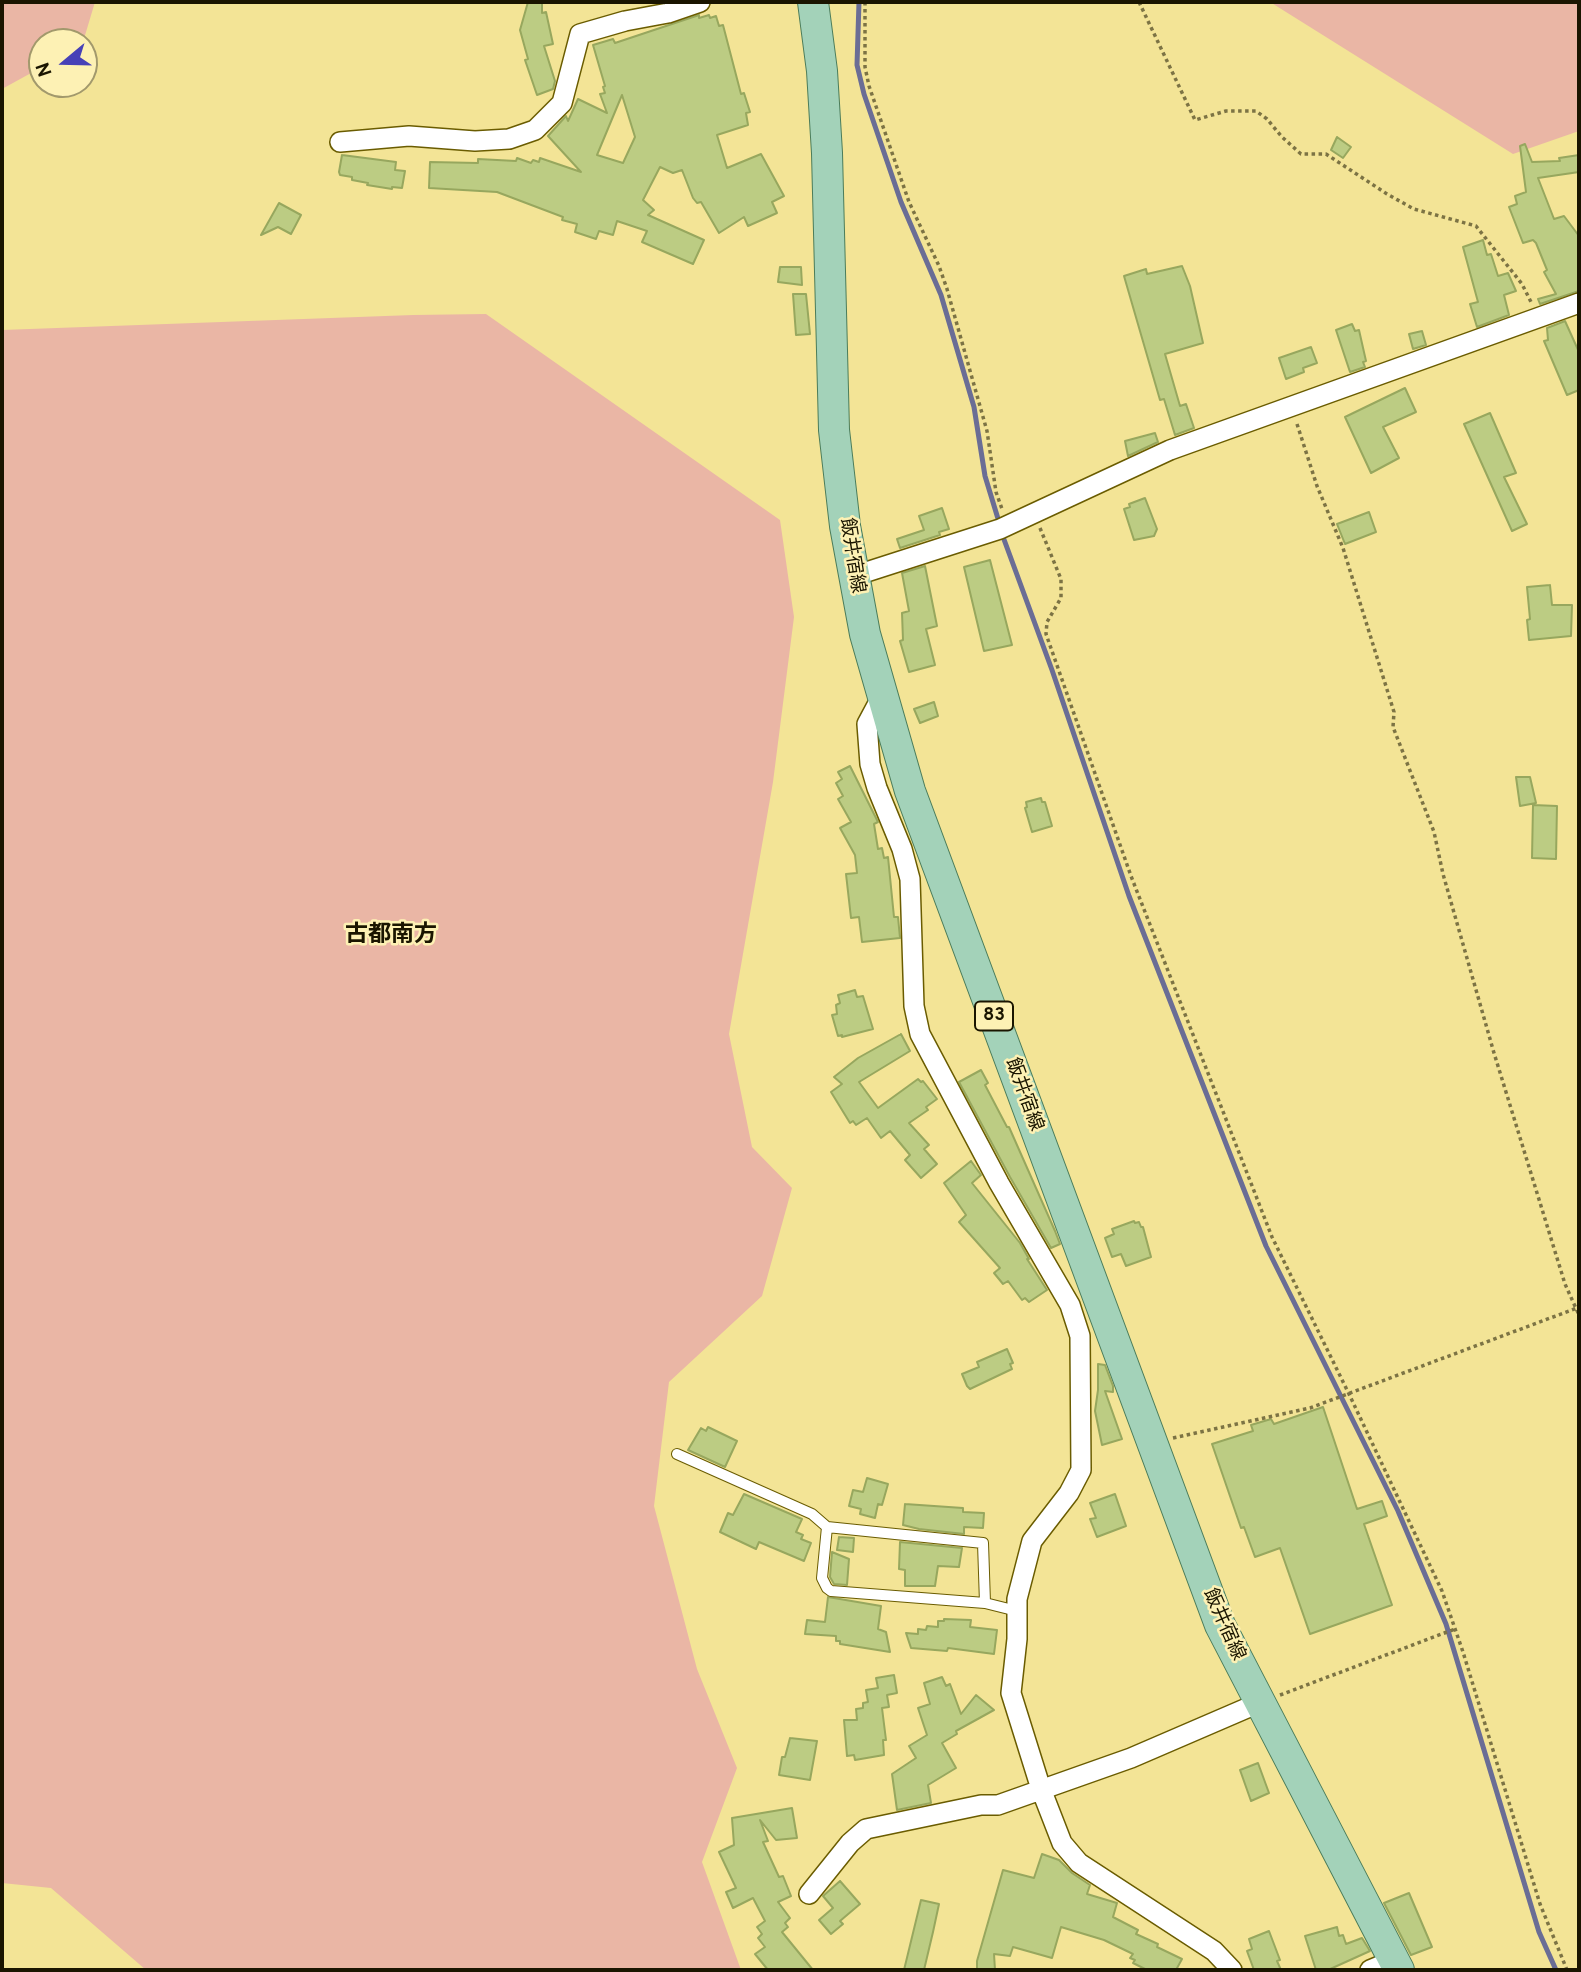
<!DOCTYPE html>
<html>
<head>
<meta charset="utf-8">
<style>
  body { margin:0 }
  #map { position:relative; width:1581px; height:1972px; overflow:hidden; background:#f3e496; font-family:Overpass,sans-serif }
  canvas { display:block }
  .frame { position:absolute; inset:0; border:4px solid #1a1500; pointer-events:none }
  .north { position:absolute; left:28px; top:28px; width:70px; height:70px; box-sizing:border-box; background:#fdf1b4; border:2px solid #a2996c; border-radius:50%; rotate:251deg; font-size:19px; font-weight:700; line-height:28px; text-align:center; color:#1a1500 }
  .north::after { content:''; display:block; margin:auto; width:24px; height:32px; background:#4741b7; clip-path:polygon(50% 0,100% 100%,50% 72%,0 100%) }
</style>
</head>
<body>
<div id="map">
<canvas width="1581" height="1972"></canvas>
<div class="frame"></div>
<div class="north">N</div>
</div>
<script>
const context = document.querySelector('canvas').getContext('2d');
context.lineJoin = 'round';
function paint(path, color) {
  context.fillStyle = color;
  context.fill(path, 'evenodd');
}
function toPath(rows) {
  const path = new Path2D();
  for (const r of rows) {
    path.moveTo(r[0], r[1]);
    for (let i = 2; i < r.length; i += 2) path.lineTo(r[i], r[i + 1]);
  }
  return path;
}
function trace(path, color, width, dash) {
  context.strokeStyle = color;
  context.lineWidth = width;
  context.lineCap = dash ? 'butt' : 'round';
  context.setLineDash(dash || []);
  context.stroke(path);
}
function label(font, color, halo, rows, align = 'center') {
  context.font = font + ' Overpass,"Noto Sans JP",sans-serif';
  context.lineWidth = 5;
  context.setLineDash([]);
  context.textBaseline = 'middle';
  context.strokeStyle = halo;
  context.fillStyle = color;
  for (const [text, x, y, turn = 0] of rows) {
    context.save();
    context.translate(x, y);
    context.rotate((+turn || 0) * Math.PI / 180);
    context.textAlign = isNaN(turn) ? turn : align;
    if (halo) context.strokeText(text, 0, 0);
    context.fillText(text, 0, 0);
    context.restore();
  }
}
const green = toPath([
  [2,2,95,2,83,42,42,42,42,67,2,89],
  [1270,2,1579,2,1579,131,1513,154],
  [486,314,780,520,794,617,773,782,729,1034,752,1147,792,1188,762,1296,669,1382,654,1506,697,1669,737,1768,702,1862,741,1970,146,1970,51,1888,2,1883,2,330,413,315]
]);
const stream = toPath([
  [859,2,857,65,864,94,901,202,941,295,974,407,985,476,999,522],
  [1002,534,1052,670,1129,896,1266,1246,1398,1511,1446,1624,1539,1932,1556,1970]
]);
const building = toPath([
  [528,2,542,2,542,13,546,12,553,44,544,46,555,81,553,89,537,95,525,60,528,59,520,30,528,2],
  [699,15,699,18,709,15,710,18,716,16,719,26,723,25,741,94,744,93,750,112,746,113,748,125,717,135,727,168,761,154,784,196,772,202,777,213,748,226,744,217,719,233,701,202,697,203,693,198,682,170,673,173,660,167,643,200,654,210,648,215,704,240,693,264,642,242,647,231,617,221,613,235,599,231,596,239,575,232,577,224,562,220,563,217,497,192,429,188,430,162,478,163,478,159,516,161,517,158,531,163,533,160,539,162,540,158,581,172,548,136,566,116,568,121,578,99,607,113,600,94,605,93,603,87,605,86,593,45,613,39,615,43,699,15],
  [622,95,635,137,623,163,597,155,622,95],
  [1337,137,1351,147,1343,158,1331,150,1337,137],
  [1525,144,1532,162,1560,161,1559,158,1579,155,1579,172,1538,178,1554,219,1564,216,1579,236,1579,291,1540,304,1538,299,1556,294,1544,272,1547,270,1536,243,1533,240,1523,243,1509,207,1517,204,1515,196,1526,192,1520,146,1525,144],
  [342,155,396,162,395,170,405,171,402,188,392,187,392,189,367,185,368,183,352,180,352,177,340,175,339,172,342,155],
  [279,203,301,215,291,234,278,227,261,235,279,203],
  [1483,240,1487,255,1491,254,1498,276,1508,273,1516,291,1504,295,1509,315,1477,327,1470,304,1478,302,1463,247,1483,240],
  [1182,266,1190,286,1203,343,1165,354,1180,406,1186,404,1194,428,1175,435,1164,399,1160,400,1124,276,1146,269,1147,274,1182,266],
  [780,267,801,267,802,285,778,282,780,267],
  [793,294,806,294,810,334,796,335,793,294],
  [1565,321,1579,352,1579,390,1567,395,1544,341,1548,340,1547,328,1565,321],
  [1352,324,1355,331,1359,330,1366,361,1363,362,1365,367,1350,372,1336,330,1352,324],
  [1422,331,1426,345,1413,349,1409,334,1422,331],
  [1311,347,1317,363,1303,368,1304,372,1286,379,1279,358,1311,347],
  [1405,388,1416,412,1383,427,1399,458,1371,473,1345,417,1405,388],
  [1490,413,1516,473,1504,477,1527,524,1512,531,1464,424,1490,413],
  [1155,433,1158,442,1128,456,1125,441,1155,433],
  [1145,498,1157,529,1154,536,1134,540,1124,509,1130,507,1129,504,1145,498],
  [942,508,949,529,939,532,940,535,900,548,897,539,924,530,919,516,942,508],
  [1369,512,1376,532,1345,544,1337,524,1369,512],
  [990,560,1012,645,984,651,964,567,990,560],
  [925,566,937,626,926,629,935,665,909,672,900,641,903,640,902,613,909,611,902,573,925,566],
  [1550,585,1552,605,1572,605,1571,636,1529,640,1527,620,1530,619,1527,587,1550,585],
  [934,702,938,716,920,723,914,709,934,702],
  [850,766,878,822,874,824,878,849,882,848,884,858,888,857,894,917,898,917,900,938,862,942,859,917,851,918,846,874,857,873,855,855,840,828,851,822,838,799,843,796,836,783,842,779,838,772,850,766],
  [1516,777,1530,777,1536,803,1520,806,1516,777],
  [1041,798,1042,802,1045,802,1052,826,1032,832,1025,808,1027,807,1026,802,1041,798],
  [1533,805,1557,806,1556,859,1532,858,1533,805],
  [855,990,857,997,863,996,873,1029,842,1037,842,1035,838,1036,832,1015,837,1014,836,1005,840,1003,838,995,855,990],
  [901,1034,910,1051,859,1082,878,1108,918,1079,921,1082,923,1081,937,1099,926,1107,928,1110,909,1123,929,1145,924,1149,937,1164,921,1178,905,1160,910,1155,890,1131,881,1138,867,1118,856,1125,853,1121,850,1123,831,1092,842,1084,834,1077,858,1058,901,1034],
  [981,1070,988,1083,985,1085,1007,1127,1009,1127,1055,1231,1060,1244,1051,1248,1010,1177,959,1082,981,1070],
  [971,1161,981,1175,972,1183,1020,1243,1029,1259,1027,1259,1047,1290,1029,1302,1025,1298,1022,1300,1008,1281,1003,1284,994,1273,1000,1268,959,1222,966,1215,944,1183,971,1161],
  [1134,1221,1135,1223,1139,1222,1141,1227,1143,1227,1151,1257,1126,1266,1121,1254,1112,1257,1105,1238,1114,1234,1112,1229,1134,1221],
  [1007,1349,1013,1363,1010,1364,1012,1369,970,1389,967,1386,962,1374,979,1367,977,1362,1007,1349],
  [1098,1364,1105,1365,1113,1386,1113,1392,1105,1391,1122,1439,1102,1445,1095,1411,1098,1390,1098,1364],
  [1323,1407,1357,1509,1382,1501,1387,1516,1364,1524,1392,1605,1310,1634,1280,1548,1255,1557,1244,1527,1241,1528,1212,1444,1253,1431,1251,1425,1271,1419,1274,1424,1323,1407],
  [708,1427,737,1441,725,1467,688,1450,701,1428,706,1431,708,1427],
  [867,1478,888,1484,882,1505,878,1504,875,1518,860,1514,861,1509,849,1506,853,1490,863,1492,867,1478],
  [744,1494,802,1519,796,1532,803,1535,801,1539,811,1543,804,1561,759,1542,756,1549,720,1532,728,1513,733,1515,744,1494],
  [1115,1494,1126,1526,1097,1537,1090,1519,1096,1518,1090,1503,1115,1494],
  [905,1504,963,1508,963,1512,984,1513,983,1528,964,1527,964,1534,919,1529,903,1525,905,1504],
  [839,1537,854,1538,853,1552,837,1550,839,1537],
  [900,1542,962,1548,959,1567,938,1566,935,1586,905,1586,905,1570,899,1569,900,1542],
  [832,1552,849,1559,847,1585,834,1584,830,1577,832,1552],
  [828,1597,881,1606,878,1629,886,1632,890,1652,840,1644,840,1641,836,1641,836,1636,805,1634,807,1620,825,1622,828,1597],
  [944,1619,971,1620,970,1627,997,1630,994,1654,948,1648,947,1651,911,1648,906,1633,918,1634,918,1629,926,1630,927,1626,938,1627,938,1621,944,1621,944,1619],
  [894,1675,897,1693,887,1695,889,1707,882,1708,886,1740,883,1740,884,1755,855,1760,854,1755,847,1756,844,1720,857,1720,856,1709,863,1708,863,1703,868,1702,866,1690,878,1688,876,1678,894,1675],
  [942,1677,946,1686,950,1684,961,1714,976,1695,994,1710,956,1731,957,1734,942,1743,956,1768,928,1785,931,1803,897,1810,892,1774,916,1758,909,1746,927,1735,918,1708,930,1704,924,1683,942,1677],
  [790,1738,817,1741,810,1780,779,1775,782,1757,785,1757,790,1738],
  [1258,1763,1269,1793,1251,1801,1240,1770,1258,1763],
  [792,1808,797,1838,776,1840,760,1820,768,1841,763,1842,779,1877,783,1876,791,1896,778,1902,790,1918,785,1923,788,1927,782,1932,813,1970,768,1970,755,1954,765,1947,758,1938,762,1934,757,1927,765,1921,753,1898,733,1908,726,1892,736,1888,719,1852,734,1845,732,1818,792,1808],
  [1042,1854,1059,1860,1072,1873,1090,1885,1087,1894,1117,1903,1113,1917,1138,1930,1136,1934,1158,1944,1157,1947,1182,1959,1176,1970,1147,1970,1133,1963,1135,1960,1130,1958,1133,1954,1104,1940,1061,1927,1052,1958,1013,1947,1010,1956,994,1954,995,1970,977,1970,977,1961,1003,1870,1034,1878,1042,1854],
  [840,1881,860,1904,840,1921,843,1924,831,1934,819,1920,833,1908,823,1896,840,1881],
  [1409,1893,1432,1947,1411,1955,1384,1903,1409,1893],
  [921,1900,939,1904,933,1932,924,1970,904,1970,921,1900],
  [1337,1927,1339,1936,1343,1935,1346,1944,1362,1938,1370,1951,1328,1970,1316,1970,1305,1936,1337,1927],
  [1269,1931,1280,1960,1277,1961,1281,1970,1254,1970,1247,1951,1252,1949,1249,1939,1269,1931]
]);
const path = toPath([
  [865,2,865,67,869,86,909,202,939,266,947,289,987,431,996,492,1002,509],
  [1139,2,1195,120,1226,111,1256,111,1267,119,1282,137,1301,154,1326,154,1387,194,1414,209,1476,226,1522,284,1531,302],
  [1297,424,1317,486,1343,548,1394,712,1393,727,1434,832,1443,874,1494,1053,1565,1284,1579,1315],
  [1040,528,1061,579,1061,598,1047,622,1046,634,1131,876,1272,1237,1349,1394,1442,1591,1463,1652,1540,1904,1567,1970],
  [1173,1438,1310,1408,1577,1308],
  [1280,1695,1455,1629]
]);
const service = toPath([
  [677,1454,812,1514,827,1527],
  [985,1603,983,1543,827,1527,822,1578,827,1588,831,1591,985,1603,1017,1611]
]);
const minor = toPath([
  [340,142,409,136,475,141,509,139,535,130,562,103,580,34,625,21,668,13,700,2],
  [854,576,1000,529,1170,450,1579,303],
  [882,696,867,724,870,764,877,788,902,849,910,879,914,1006,920,1034,999,1183,1070,1305,1080,1336,1081,1470,1069,1493,1032,1541,1017,1599,1017,1639,1011,1693,1041,1789,1062,1843,1079,1863,1214,1951,1232,1970],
  [809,1894,850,1843,866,1829,981,1805,998,1805,1131,1758,1261,1702],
  [1370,1970,1394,1960]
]);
const primary = toPath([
  [813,2,822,71,827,153,834,430,845,526,865,634,910,791,1220,1625,1399,1970]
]);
const shields = [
  [994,1016,38]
];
const shieldNames = [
  ["83",994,1016]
];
const streetNames = [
  ["飯井宿線",851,556,81],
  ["飯井宿線",1023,1095,70],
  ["飯井宿線",1223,1625,66]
];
const quarterNames = [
  ["古都南方",391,936]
];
paint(green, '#eab6a5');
trace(stream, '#6a6d95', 5);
paint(building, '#bccc83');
trace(building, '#97a75e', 2);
trace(service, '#6a5c00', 12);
trace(minor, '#6a5c00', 22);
trace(primary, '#4b7c5a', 32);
trace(path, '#7c7344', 3.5, [3.5, 3.5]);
trace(service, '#fff', 10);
trace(minor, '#fff', 19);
trace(primary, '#a3d2b9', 30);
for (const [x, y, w] of shields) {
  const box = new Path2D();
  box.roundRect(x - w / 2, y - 14.5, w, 29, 5);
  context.fillStyle = '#fdf1b4';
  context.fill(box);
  trace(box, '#1a1500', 2);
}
label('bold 18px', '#1a1500', null, shieldNames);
label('19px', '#1a1500', '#fdf1b4', streetNames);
label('bold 23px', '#1a1500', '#fdf1b4', quarterNames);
</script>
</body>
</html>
